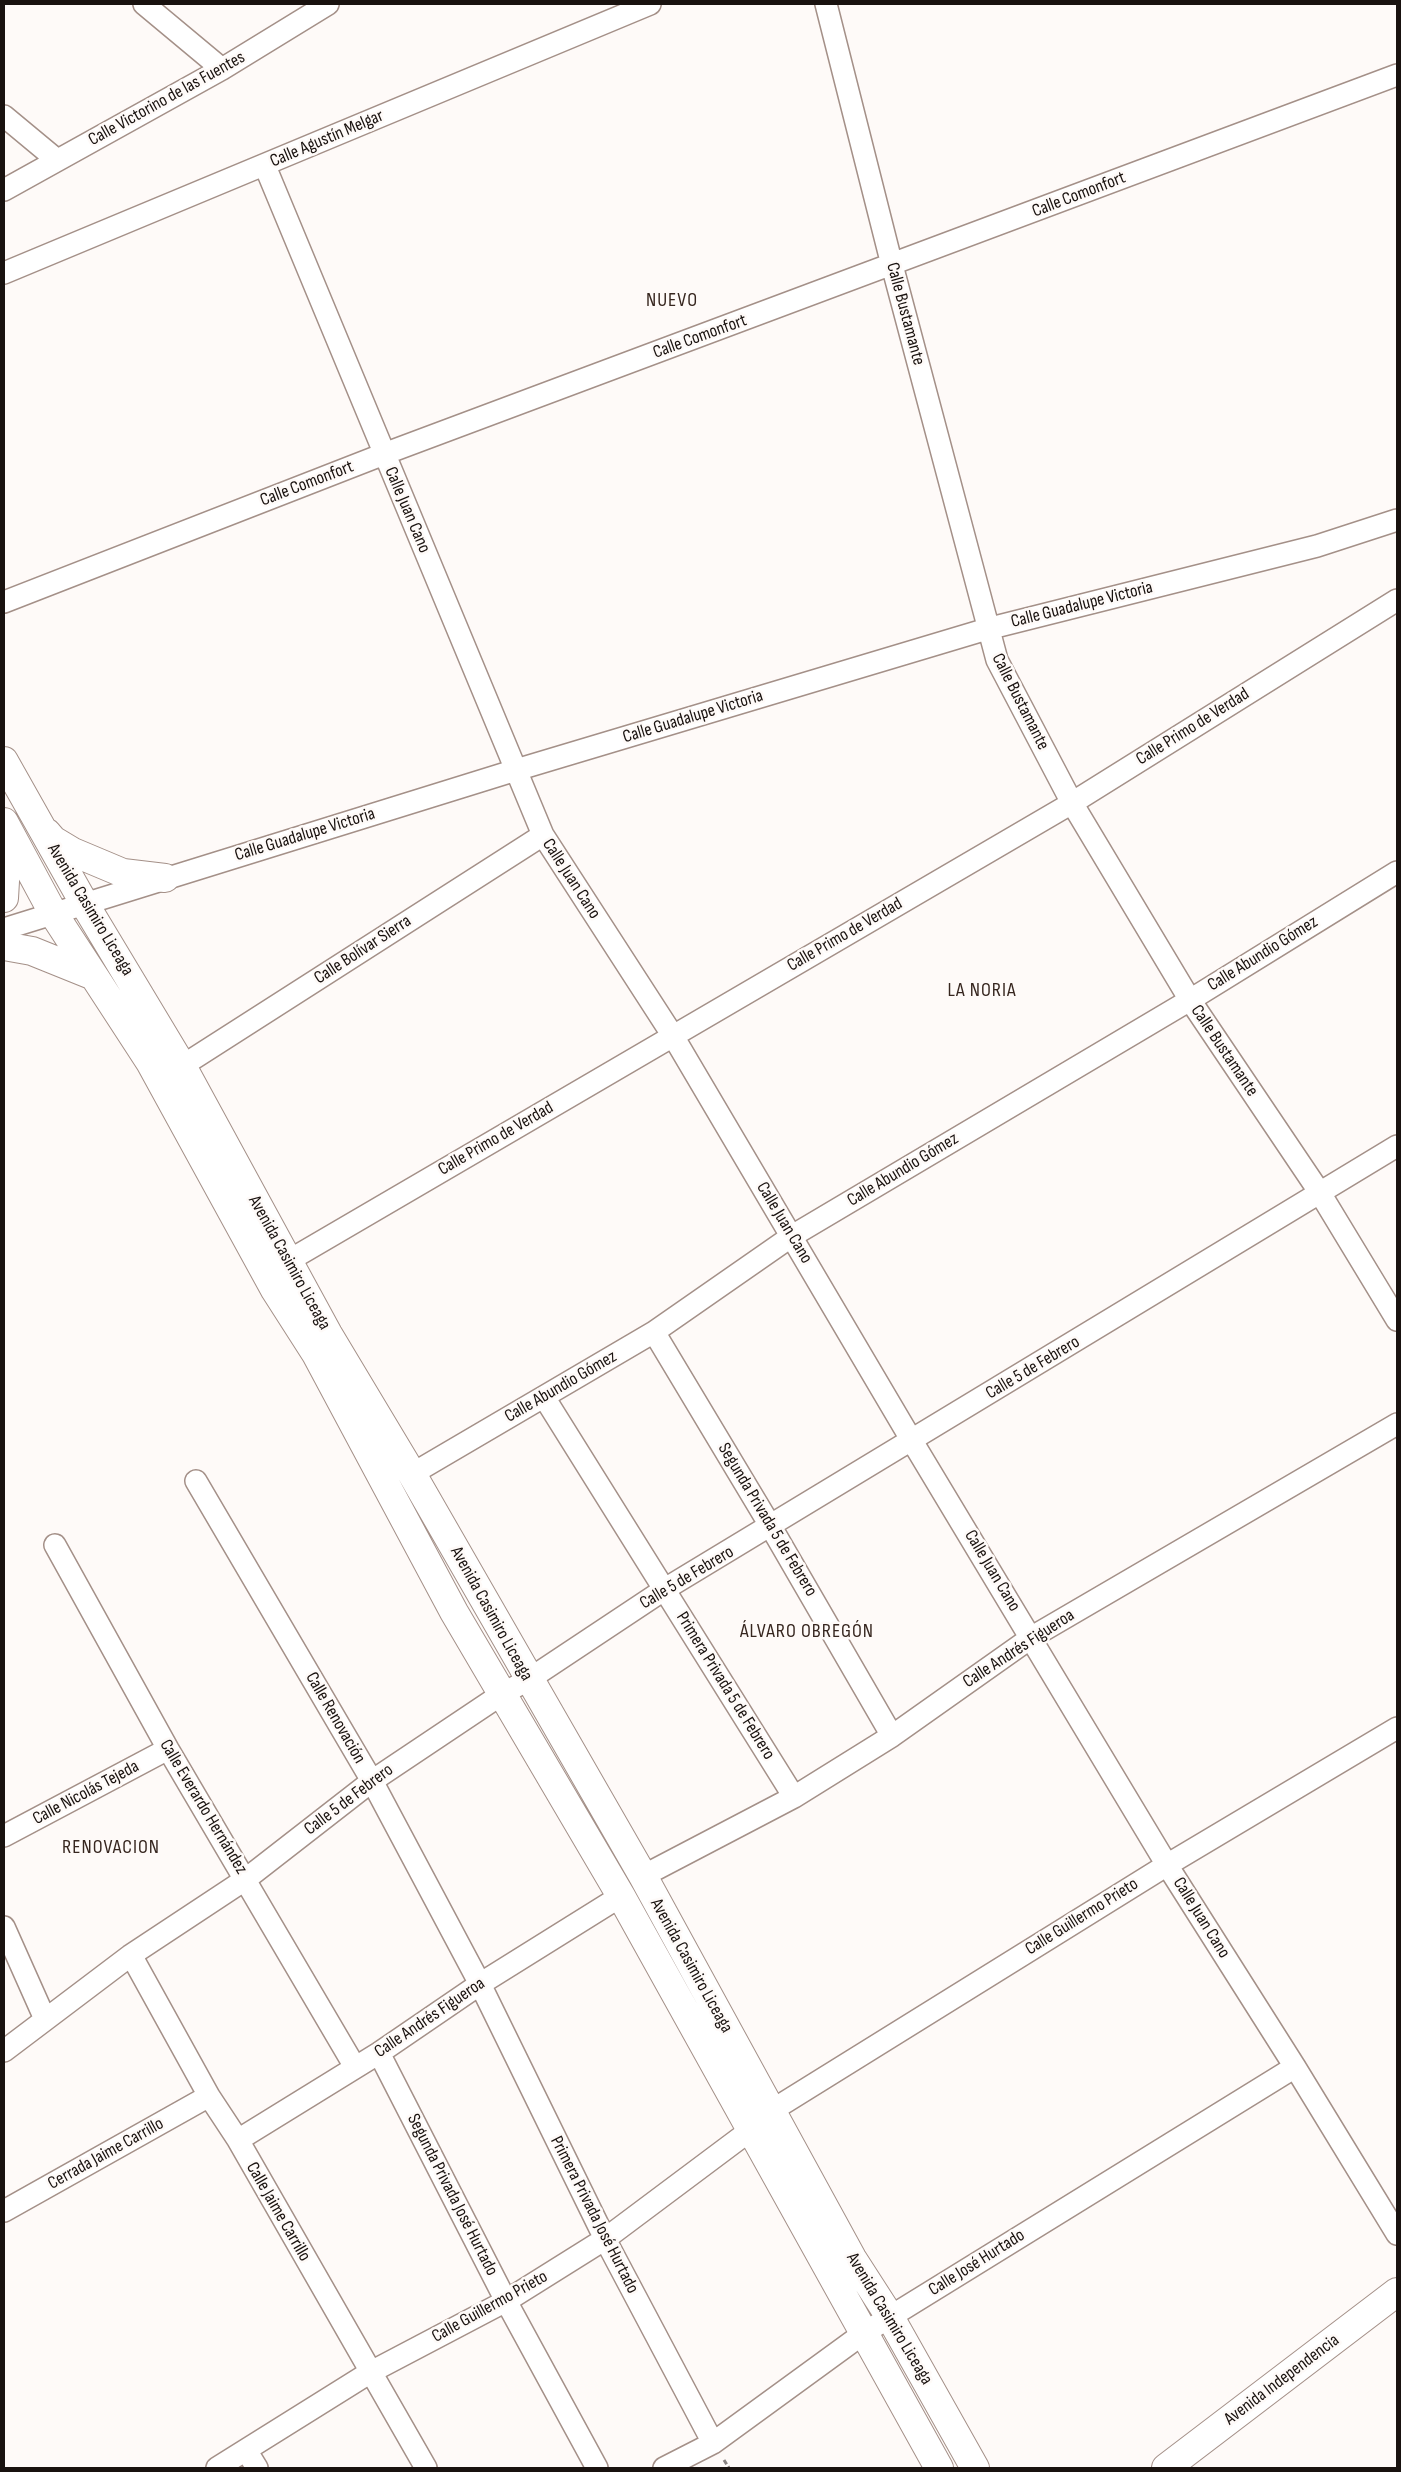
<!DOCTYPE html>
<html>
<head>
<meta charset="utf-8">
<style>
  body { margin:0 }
  #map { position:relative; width:1401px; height:2472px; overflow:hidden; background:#fefaf8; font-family:"Sofia Sans Condensed",sans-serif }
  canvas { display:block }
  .frame { position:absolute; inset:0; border:5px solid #19120f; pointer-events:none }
</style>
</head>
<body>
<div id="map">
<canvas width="1401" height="2472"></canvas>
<div class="frame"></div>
</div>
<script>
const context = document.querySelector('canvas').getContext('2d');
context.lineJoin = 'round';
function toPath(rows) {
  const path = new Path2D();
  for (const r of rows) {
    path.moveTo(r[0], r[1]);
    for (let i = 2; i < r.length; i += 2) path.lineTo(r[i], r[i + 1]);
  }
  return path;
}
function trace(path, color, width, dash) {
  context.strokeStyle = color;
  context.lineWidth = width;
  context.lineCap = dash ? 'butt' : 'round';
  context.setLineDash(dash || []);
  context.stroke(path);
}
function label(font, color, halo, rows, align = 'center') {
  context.font = font + ' "Sofia Sans Condensed",sans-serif';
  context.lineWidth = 5;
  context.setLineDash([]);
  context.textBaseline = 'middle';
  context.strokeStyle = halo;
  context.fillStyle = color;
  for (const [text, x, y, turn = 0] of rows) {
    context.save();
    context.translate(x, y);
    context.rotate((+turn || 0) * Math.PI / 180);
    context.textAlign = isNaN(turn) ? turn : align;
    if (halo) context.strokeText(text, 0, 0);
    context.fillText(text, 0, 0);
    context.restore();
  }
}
const path = toPath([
  [724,2460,729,2468]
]);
const minor = toPath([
  [144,4,222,69],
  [826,4,892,265,997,660,1072,803,1190,1000,1320,1193,1397,1320],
  [4,116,57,160],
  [265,166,543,835,673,1036,912,1441,1167,1865,1295,2067,1397,2234],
  [4,190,222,69,328,4],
  [4,273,650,4],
  [4,602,384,454,1397,75],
  [4,929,516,770,987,629,1317,546,1397,520],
  [182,1066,543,835],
  [288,1261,1072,803,1397,600],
  [654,1332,771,1527,892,1736],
  [544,1397,794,1797],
  [412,1474,654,1332,792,1236,1190,1000,1397,872],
  [196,1481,372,1781,480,1984,605,2239,713,2443],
  [55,1545,168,1749,355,2067],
  [4,1836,168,1749],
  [643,1876,794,1797,892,1736,1032,1637,1397,1424],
  [4,1927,45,2019],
  [131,1955,209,2096,238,2140,426,2468],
  [4,2051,131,1955,246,1879,372,1781,502,1694,528,1680,665,1589,1397,1146],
  [379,2053,506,2301,597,2468],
  [771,2111,1167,1865,1397,1728],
  [238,2140,379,2053,480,1984,621,1896],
  [4,2211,209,2096],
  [246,2450,257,2468],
  [217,2468,369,2373,506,2301,605,2239,752,2129],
  [664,2468,713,2443,864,2333,1295,2067]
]);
const major = toPath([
  [4,761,84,903,182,1066,328,1334,412,1474,643,1876,852,2258,890,2317,975,2468],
  [4,822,53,913,150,1062,275,1290,316,1354,454,1612,621,1896,939,2468],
  [47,833,53,840,73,852,123,873,165,878],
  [4,898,8,830],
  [4,946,32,951,94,976],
  [1166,2468,1397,2292]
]);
const streetNames = [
  ["Calle Victorino de las Fuentes",167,99,-29],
  ["Calle Agustín Melgar",327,139,-23],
  ["Calle Comonfort",1079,195,-21],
  ["Calle Bustamante",905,314,75],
  ["Calle Comonfort",700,337,-20],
  ["Calle Comonfort",307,484,-21],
  ["Calle Juan Cano",407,510,67],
  ["Calle Guadalupe Victoria",1082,605,-14],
  ["Calle Bustamante",1020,702,63],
  ["Calle Guadalupe Victoria",693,717,-17],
  ["Calle Primo de Verdad",1193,727,-32],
  ["Calle Guadalupe Victoria",305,835,-17],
  ["Calle Juan Cano",571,879,57],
  ["Avenida Casimiro Liceaga",90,910,59],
  ["Calle Primo de Verdad",845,935,-30],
  ["Calle Bolívar Sierra",363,950,-33],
  ["Calle Abundio Gómez",1263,954,-32],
  ["Calle Bustamante",1224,1051,56],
  ["Calle Primo de Verdad",496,1139,-30],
  ["Calle Abundio Gómez",903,1170,-31],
  ["Calle Juan Cano",784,1223,59],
  ["Avenida Casimiro Liceaga",289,1263,61],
  ["Calle 5 de Febrero",1033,1368,-31],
  ["Calle Abundio Gómez",561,1387,-30],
  ["Segunda Privada 5 de Febrero",767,1520,59],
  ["Calle Juan Cano",992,1571,59],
  ["Calle 5 de Febrero",687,1578,-31],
  ["Avenida Casimiro Liceaga",491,1614,61],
  ["Calle Andrés Figueroa",1019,1649,-33],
  ["Primera Privada 5 de Febrero",725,1686,58],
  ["Calle Renovación",335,1718,60],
  ["Calle Nicolás Tejeda",86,1793,-28],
  ["Calle 5 de Febrero",349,1800,-37],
  ["Calle Everardo Hernández",203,1807,59],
  ["Calle Guillermo Prieto",1082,1917,-32],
  ["Calle Juan Cano",1201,1918,58],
  ["Avenida Casimiro Liceaga",691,1966,61],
  ["Calle Andrés Figueroa",430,2018,-34],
  ["Cerrada Jaime Carrillo",106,2154,-29],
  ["Segunda Privada José Hurtado",452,2195,63],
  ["Calle Jaime Carrillo",278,2212,60],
  ["Primera Privada José Hurtado",594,2215,63],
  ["Calle José Hurtado",977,2263,-32],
  ["Calle Guillermo Prieto",490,2307,-29],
  ["Avenida Casimiro Liceaga",889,2319,59],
  ["Avenida Independencia",1282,2380,-37]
];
const quarterNames = [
  ["NUEVO",672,301],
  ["LA NORIA",982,991],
  ["ÁLVARO OBREGÓN",807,1632],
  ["RENOVACION",111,1848]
];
trace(minor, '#a49088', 24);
trace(major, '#a49088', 30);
trace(path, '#898381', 3, [5, 2.5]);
trace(minor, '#fff', 21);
trace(major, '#fff', 28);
label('18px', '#19120f', '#fefaf8', streetNames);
context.letterSpacing = '1px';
label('20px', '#36261f', '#fefaf8', quarterNames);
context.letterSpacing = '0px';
</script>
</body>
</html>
